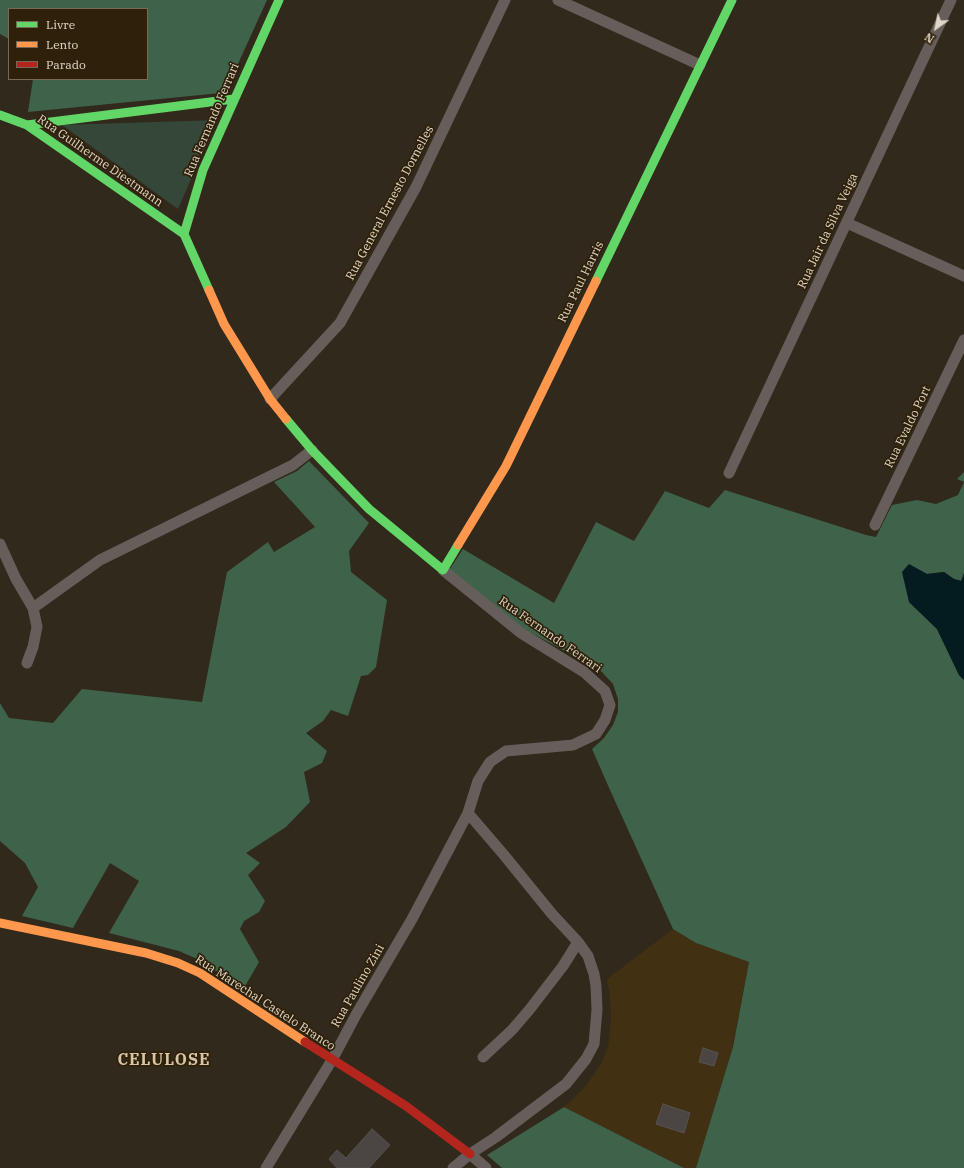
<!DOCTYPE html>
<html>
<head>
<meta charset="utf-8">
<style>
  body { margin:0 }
  #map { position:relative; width:964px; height:1168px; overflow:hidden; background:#31291b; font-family:"IBM Plex Serif",serif }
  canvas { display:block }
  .legend { position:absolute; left:8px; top:8px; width:140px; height:72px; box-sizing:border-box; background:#2f2109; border:1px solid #766a56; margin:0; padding:5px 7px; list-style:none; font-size:12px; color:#e0d7c9 }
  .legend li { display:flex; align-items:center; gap:8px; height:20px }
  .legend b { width:20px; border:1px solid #766a56 }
  .north { position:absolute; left:916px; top:8px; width:40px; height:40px; -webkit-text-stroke:3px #2f2109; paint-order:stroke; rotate:213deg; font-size:11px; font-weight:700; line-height:16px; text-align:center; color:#e0d7c9 }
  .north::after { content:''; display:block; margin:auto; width:14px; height:18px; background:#e0d7c9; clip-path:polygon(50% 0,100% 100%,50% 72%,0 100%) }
</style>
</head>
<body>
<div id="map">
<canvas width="964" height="1168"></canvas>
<ul class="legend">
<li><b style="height:5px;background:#63d668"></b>Livre</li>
<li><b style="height:5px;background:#ff974d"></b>Lento</li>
<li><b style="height:5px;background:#b3261e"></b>Parado</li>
</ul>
<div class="north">N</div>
</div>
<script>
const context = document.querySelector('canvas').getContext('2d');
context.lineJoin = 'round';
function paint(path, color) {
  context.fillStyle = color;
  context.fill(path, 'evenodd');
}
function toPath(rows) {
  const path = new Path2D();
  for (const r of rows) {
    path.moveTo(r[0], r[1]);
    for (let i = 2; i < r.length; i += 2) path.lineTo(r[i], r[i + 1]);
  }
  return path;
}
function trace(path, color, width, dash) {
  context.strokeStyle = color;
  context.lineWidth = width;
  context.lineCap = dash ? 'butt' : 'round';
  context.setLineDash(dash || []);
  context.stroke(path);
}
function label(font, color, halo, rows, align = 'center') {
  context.font = font + ' "IBM Plex Serif",serif';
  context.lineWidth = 3.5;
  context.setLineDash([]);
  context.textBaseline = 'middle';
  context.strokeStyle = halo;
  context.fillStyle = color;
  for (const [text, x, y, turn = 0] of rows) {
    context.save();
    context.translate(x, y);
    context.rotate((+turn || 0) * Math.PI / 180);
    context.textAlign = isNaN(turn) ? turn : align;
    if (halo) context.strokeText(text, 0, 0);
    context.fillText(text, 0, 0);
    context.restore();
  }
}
const built = toPath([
  [673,929,696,943,749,962,732,1050,696,1168,684,1168,564,1107,585,1087,599,1067,608,1048,611,1020,610,997,607,979]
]);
const green = toPath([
  [217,120,178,209,62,125]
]);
const forest = toPath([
  [0,0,267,0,228,86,221,93,28,112,33,79,147,79,147,9,9,9,9,39,0,34],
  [309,461,369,523,349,551,351,572,387,600,376,667,368,675,361,676,348,716,331,710,323,721,306,733,327,751,322,763,304,772,310,802,286,827,246,853,260,863,248,875,265,901,259,912,244,921,240,929,259,962,244,988,195,958,179,951,109,933,139,881,110,863,73,928,22,916,38,887,25,863,0,841,0,703,9,718,53,723,82,689,202,702,227,572,268,542,274,552,315,527,274,482,297,471],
  [964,472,964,573,962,581,954,579,944,572,927,574,909,565,909,602,937,629,959,675,964,680,964,1168,696,1168,733,1047,749,962,696,943,673,929,610,790,592,749,604,738,613,725,618,712,618,699,613,684,600,670,524,629,449,570,463,549,554,603,596,522,634,541,665,491,709,508,725,490,866,535,876,537,892,505,917,500,936,504,958,495,964,482,957,479],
  [564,1107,684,1168,502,1168,487,1155]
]);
const water = toPath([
  [909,564,927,574,944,572,954,579,961,581,964,573,964,680,959,675,937,629,909,602,902,572]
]);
const building = toPath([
  [703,1048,718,1053,714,1066,699,1062,703,1048],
  [663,1104,690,1113,684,1133,656,1124,663,1104],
  [372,1129,390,1145,369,1168,337,1168,329,1159,337,1150,346,1158,372,1129]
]);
const street = toPath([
  [558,0,700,65],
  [847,223,964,276],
  [270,399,340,323,416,187,505,0],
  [729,473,951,0],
  [875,525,964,340],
  [0,544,16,579,33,608,100,560,293,465,312,450],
  [27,663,33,647,37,627,33,608],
  [483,1057,512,1030,530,1009,563,966,578,942],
  [470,1154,486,1168],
  [266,1168,332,1060,357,1013,412,919,468,813,478,781,490,762,506,751,573,745,596,734,605,720,610,705,605,691,584,672,521,633,443,570],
  [453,1168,470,1154,496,1137,566,1084,586,1059,594,1044,597,1010,596,986,594,974,588,956,578,942,552,914,504,855,468,813]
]);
const fast = toPath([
  [0,115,27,125,184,234],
  [27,125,234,99],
  [596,281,732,0],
  [209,290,184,234,203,170,279,0],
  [286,419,312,450,369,509,443,570,458,545]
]);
const slow = toPath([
  [209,290,224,324,270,399,286,419],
  [458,545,506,466,596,281],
  [0,923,146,953,178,963,200,973,305,1042]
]);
const jam = toPath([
  [305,1042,406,1106,470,1154]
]);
const streetNames = [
  ["Rua Fernando Ferrari",212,120,-67],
  ["Rua Guilherme Diestmann",100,161,35],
  ["Rua General Ernesto Dornelles",390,203,-62],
  ["Rua Jair da Silva Veiga",828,231,-65],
  ["Rua Paul Harris",581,282,-64],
  ["Rua Evaldo Port",908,427,-64],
  ["Rua Fernando Ferrari",550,635,35],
  ["Rua Paulino Zini",358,986,-60],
  ["Rua Marechal Castelo Branco",265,1003,33]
];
const districtNames = [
  ["CELULOSE",164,1060]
];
paint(built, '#413012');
paint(green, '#344738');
paint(forest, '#3f624b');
paint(water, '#041b20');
paint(building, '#4b4543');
trace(building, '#585350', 1);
trace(street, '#655e5a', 11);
trace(fast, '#63d668', 9);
trace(slow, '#ff974d', 9);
trace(jam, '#b3261e', 9);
label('12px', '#e0d7c9', '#2f2109', streetNames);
context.letterSpacing = '1px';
label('bold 16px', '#d7c5a9', '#2f2109', districtNames);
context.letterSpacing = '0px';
</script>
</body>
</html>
